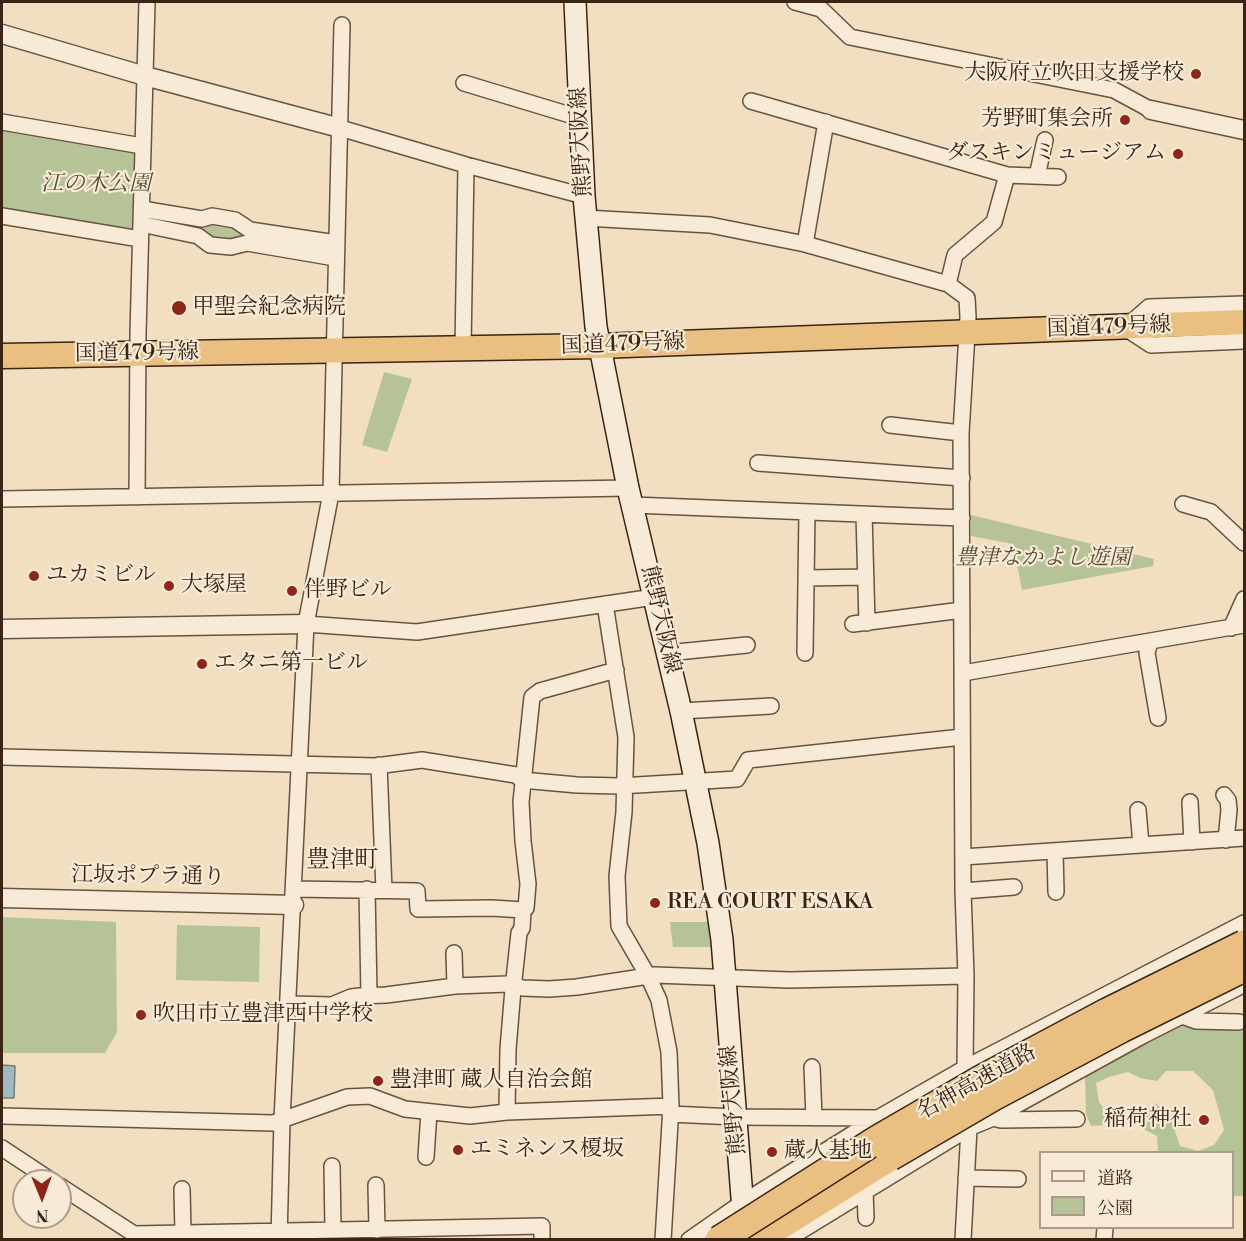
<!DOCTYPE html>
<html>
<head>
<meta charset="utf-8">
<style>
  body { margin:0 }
  #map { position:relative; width:1246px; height:1241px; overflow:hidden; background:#f2dfc2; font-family:"Libre Bodoni","Noto Serif JP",serif }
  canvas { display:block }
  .frame { position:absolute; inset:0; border:3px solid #3b2413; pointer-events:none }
  .legend { position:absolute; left:1039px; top:1151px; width:195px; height:78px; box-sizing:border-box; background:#f7ead7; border:2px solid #ac9b89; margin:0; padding:8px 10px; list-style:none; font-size:18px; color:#3b2413 }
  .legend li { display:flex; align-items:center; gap:12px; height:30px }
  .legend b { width:30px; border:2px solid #ac9b89 }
  .north { position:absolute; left:12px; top:1169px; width:60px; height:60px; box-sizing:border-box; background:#f7ead7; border:2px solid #ac9b89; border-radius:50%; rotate:179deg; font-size:16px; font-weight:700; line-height:24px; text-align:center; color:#3b2413 }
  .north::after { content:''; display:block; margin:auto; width:21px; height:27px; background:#8f2418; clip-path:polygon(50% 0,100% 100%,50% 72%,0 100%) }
</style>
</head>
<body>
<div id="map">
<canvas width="1246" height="1241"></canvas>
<div class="frame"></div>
<ul class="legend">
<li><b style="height:8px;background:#f7ead7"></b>道路</li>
<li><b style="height:16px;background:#b6c397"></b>公園</li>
</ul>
<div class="north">N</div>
</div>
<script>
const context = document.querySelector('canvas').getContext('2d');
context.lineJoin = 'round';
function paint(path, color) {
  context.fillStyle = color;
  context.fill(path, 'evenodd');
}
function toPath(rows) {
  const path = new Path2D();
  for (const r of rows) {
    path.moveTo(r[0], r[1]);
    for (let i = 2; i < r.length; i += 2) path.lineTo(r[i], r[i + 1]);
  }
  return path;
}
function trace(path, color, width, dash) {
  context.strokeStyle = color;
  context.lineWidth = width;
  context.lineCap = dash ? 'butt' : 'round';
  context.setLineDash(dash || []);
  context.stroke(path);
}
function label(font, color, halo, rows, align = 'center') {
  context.font = font + ' "Libre Bodoni","Noto Serif JP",serif';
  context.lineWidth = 4.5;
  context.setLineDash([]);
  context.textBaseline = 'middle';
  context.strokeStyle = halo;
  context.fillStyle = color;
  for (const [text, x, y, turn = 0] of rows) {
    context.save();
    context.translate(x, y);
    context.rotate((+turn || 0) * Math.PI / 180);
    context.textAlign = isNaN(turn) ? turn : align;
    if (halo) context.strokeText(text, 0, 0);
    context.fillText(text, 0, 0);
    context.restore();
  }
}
const green = toPath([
  [2,128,131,150,137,157,136,225,128,231,2,209],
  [217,223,233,226,244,232,244,238,230,240,215,239,203,232,204,226],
  [384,372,412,379,387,452,362,445],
  [971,515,1154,559,1153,566,1022,590,1013,544,971,536],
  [2,917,116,922,117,1032,105,1053,2,1053],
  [670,922,713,922,715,947,673,947],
  [177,925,260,927,259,982,176,980],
  [1178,1023,1196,1027,1244,1025,1244,1196,1233,1196,1232,1152,1158,1152,1157,1136,1145,1130,1143,1115,1155,1103,1169,1114,1180,1146,1198,1151,1214,1145,1224,1130,1213,1090,1193,1071,1166,1071,1157,1081,1140,1078,1128,1072,1109,1077,1096,1083,1099,1102,1109,1116,1103,1125,1091,1126,1086,1114,1085,1074]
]);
const water = toPath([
  [2,1065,15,1066,14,1098,2,1098,2,1065]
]);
const minor = toPath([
  [795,2,821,9,850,37,1114,90,1151,110],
  [464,83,580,118],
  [751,101,1007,175,1058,177],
  [2,122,142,146],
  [340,128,466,165,584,196],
  [1037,176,1045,140],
  [142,209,202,219,212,216,235,220,250,230,336,243],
  [2,216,140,239],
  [585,218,710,225,805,244,948,284,967,298,968,317,961,433,963,891,966,976,965,1068,969,1128,963,1240],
  [141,224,198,236,210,245,231,247,247,243,335,258],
  [805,244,826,122],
  [948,284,955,255,994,222,1007,175],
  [1244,304,1149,307,1125,328,1151,345,1244,341],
  [463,348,466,165],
  [890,425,961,433],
  [758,463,962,478],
  [137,497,138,333,147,2],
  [2,499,628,488],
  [1183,504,1211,512,1244,543],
  [633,505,962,518],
  [864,514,867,623],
  [806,578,866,577],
  [605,604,626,737,624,812,617,876,619,926,648,976,659,1000,669,1052,671,1106,663,1240],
  [306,624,417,632,654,597],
  [853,624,962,610],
  [1231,628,1244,599],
  [1150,642,1147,653,1158,718],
  [667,653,747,645],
  [805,653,807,512],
  [963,673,1244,625],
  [681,711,771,706],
  [2,757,376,766,422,760,516,775,522,780,577,785,620,786,737,779,748,760,962,737],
  [379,765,384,890],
  [1224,795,1228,800,1229,810,1226,840],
  [1190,802,1192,842],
  [1138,810,1141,845],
  [1055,851,1056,892],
  [963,857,1244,838],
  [294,889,417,891,418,909,492,908,523,910],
  [367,889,369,995],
  [963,891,1014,887],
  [454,953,455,986],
  [289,1004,332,1005,351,997,360,996,386,995,455,986,507,984,523,988,549,989,577,987,655,975,789,980,966,976],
  [1182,1016,1196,1021,1239,1022],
  [812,1067,814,1118],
  [507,1112,508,1049,513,989,519,933,522,928,523,910,526,908,528,884,523,841,521,802,532,697,540,691,616,670],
  [670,1114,735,1117,878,1118],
  [2,1116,273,1123,347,1097,370,1096,405,1109,470,1116,507,1112,671,1106],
  [993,1118,1001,1120,1077,1119],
  [2,1148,52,1181],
  [426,1157,429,1112],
  [332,1166,333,1230],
  [966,1178,1018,1179],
  [376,1185,377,1230],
  [60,1186,134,1234,542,1226,542,1240],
  [182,1189,183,1233],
  [865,1191,866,1218],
  [279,1240,282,1120,306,624,331,493,342,25],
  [689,1240,742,1203,878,1118,965,1068,1244,923],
  [786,1240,969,1128,993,1118,1144,1035,1239,987,1242,966],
  [1104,1240,1105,1228]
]);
const tertiary = toPath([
  [2,34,145,76,340,128],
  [1151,110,1244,130],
  [2,629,306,624],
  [2,898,294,905]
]);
const secondary = toPath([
  [575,2,584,196,596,327,628,488,681,711,708,843,722,940,745,1236]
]);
const trunk = toPath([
  [2,356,599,346,1244,322]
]);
const motorway = toPath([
  [757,1240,890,1157]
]);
const motorwayBridge = toPath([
  [890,1157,993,1097,1121,1029,1244,968],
  [719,1240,878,1139,983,1078,1107,1012,1244,944]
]);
const markers = [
  [1196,74,6,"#8f2418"],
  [1125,120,6,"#8f2418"],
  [1178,154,6,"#8f2418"],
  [179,308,8,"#8f2418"],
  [34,576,6,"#8f2418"],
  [169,586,6,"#8f2418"],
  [292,591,6,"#8f2418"],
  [202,664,6,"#8f2418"],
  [655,903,6,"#8f2418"],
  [141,1015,6,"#8f2418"],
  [378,1081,6,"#8f2418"],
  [1204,1120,6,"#8f2418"],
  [458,1150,6,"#8f2418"],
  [772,1152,6,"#8f2418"]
];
const poiNames = [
  ["大阪府立吹田支援学校",1184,74,"right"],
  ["芳野町集会所",1113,120,"right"],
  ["ダスキンミュージアム",1166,154,"right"],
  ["甲聖会紀念病院",192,308],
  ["ユカミビル",46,576],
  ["大塚屋",181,586],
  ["伴野ビル",304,591],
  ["エタニ第一ビル",214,664],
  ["REA COURT ESAKA",667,903],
  ["吹田市立豊津西中学校",153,1015],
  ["豊津町 蔵人自治会館",390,1081],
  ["稲荷神社",1192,1120,"right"],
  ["エミネンス榎坂",470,1150],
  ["蔵人基地",784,1152]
];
const streetNames = [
  ["熊野大阪線",582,142,-93],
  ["国道479号線",1109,328,-2],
  ["国道479号線",623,345,-2],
  ["国道479号線",137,354,-1],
  ["熊野大阪線",660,620,77],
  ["江坂ポプラ通り",148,877,1],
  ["名神高速道路",977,1083,-29],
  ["熊野大阪線",734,1100,-95]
];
const parkNames = [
  ["江の木公園",96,185],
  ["豊津なかよし遊園",1043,559]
];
const neighbourhoodNames = [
  ["豊津町",342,861]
];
paint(green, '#b6c397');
paint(water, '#a1b9bf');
trace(water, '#787d7a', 1.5);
trace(minor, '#69533f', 18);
trace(tertiary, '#69533f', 21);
trace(secondary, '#3b2413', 24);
trace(trunk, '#3b2413', 27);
trace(motorway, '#3b2413', 30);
trace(minor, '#f7ead7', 15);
trace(tertiary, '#f7ead7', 18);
trace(secondary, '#f7ead7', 21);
trace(trunk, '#e9c081', 24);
trace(motorway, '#e9c081', 27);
trace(motorwayBridge, '#3b2413', 30, []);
trace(motorwayBridge, '#e9c081', 27);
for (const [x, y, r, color] of markers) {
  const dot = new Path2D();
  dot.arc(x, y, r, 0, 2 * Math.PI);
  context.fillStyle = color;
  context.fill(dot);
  trace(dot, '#f7ead7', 2);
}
label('22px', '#3b2413', '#f7ead7', poiNames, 'left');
label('22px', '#3b2413', '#f7ead7', streetNames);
label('italic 22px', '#5a4c34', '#f7ead7', parkNames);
label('24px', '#3b2413', '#f7ead7', neighbourhoodNames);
</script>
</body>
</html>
